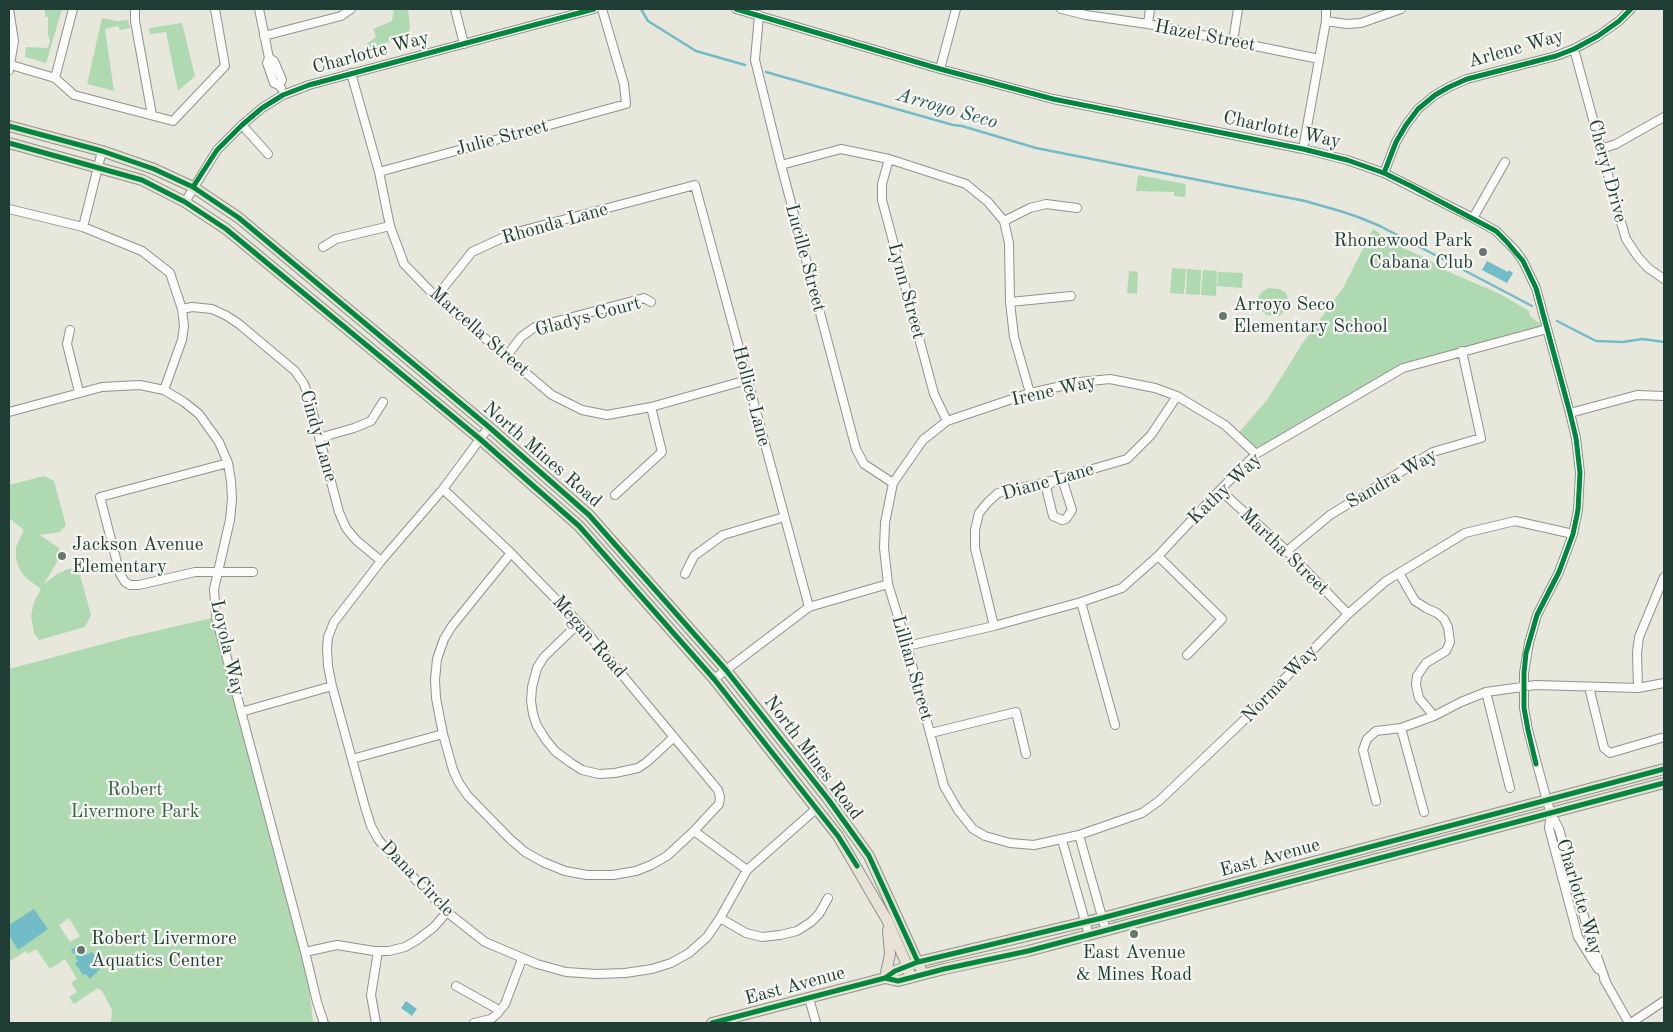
<!DOCTYPE html>
<html>
<head>
<meta charset="utf-8">
<style>
  body { margin:0 }
  #map { position:relative; width:1673px; height:1032px; overflow:hidden; background:#e8e7dc; font-family:"Old Standard TT",serif }
  canvas { display:block }
  .frame { position:absolute; inset:0; border:10px solid #1f3d34; pointer-events:none }
</style>
</head>
<body>
<div id="map">
<canvas width="1673" height="1032"></canvas>
<div class="frame"></div>
</div>
<script>
const context = document.querySelector('canvas').getContext('2d');
context.lineJoin = 'round';
function paint(path, color) {
  context.fillStyle = color;
  context.fill(path, 'evenodd');
}
function toPath(rows) {
  const path = new Path2D();
  for (const r of rows) {
    path.moveTo(r[0], r[1]);
    for (let i = 2; i < r.length; i += 2) path.lineTo(r[i], r[i + 1]);
  }
  return path;
}
function trace(path, color, width, dash) {
  context.strokeStyle = color;
  context.lineWidth = width;
  context.lineCap = dash ? 'butt' : 'round';
  context.setLineDash(dash || []);
  context.stroke(path);
}
function label(font, color, halo, rows, align = 'center') {
  context.font = font + ' "Old Standard TT",serif';
  context.lineWidth = 4.5;
  context.setLineDash([]);
  context.textBaseline = 'middle';
  context.strokeStyle = halo;
  context.fillStyle = color;
  for (const [text, x, y, turn = 0] of rows) {
    context.save();
    context.translate(x, y);
    context.rotate((+turn || 0) * Math.PI / 180);
    context.textAlign = isNaN(turn) ? turn : align;
    if (halo) context.strokeText(text, 0, 0);
    context.fillText(text, 0, 0);
    context.restore();
  }
}
const green = toPath([
  [45,9,62,9,46,63,25,57,26,47,48,48,50,41,48,34,48,17,45,17],
  [394,9,408,9,410,27,409,37,378,45,378,48,366,52,365,45,376,37,373,29,392,21],
  [102,18,118,21,128,20,130,28,120,30,118,26,105,29,114,91,87,84],
  [182,23,195,76,178,91,166,32,150,34,149,28],
  [1138,175,1186,184,1185,197,1174,196,1174,192,1136,191],
  [1373,229,1397,245,1428,259,1442,269,1500,294,1529,311,1530,316,1547,329,1403,368,1256,454,1236,436,1267,400,1302,344,1343,288],
  [1172,268,1186,269,1184,294,1170,293],
  [1187,269,1201,270,1200,295,1186,294],
  [1203,270,1217,271,1216,296,1201,295],
  [1129,271,1138,272,1137,294,1127,293],
  [1218,272,1243,273,1242,288,1217,286],
  [1268,288,1280,289,1286,293,1289,303,1287,309,1282,314,1279,316,1267,315,1260,310,1258,303,1259,296,1262,292],
  [44,476,54,481,66,525,60,532,40,535,59,548,61,555,44,584,57,574,68,569,78,568,91,615,85,627,39,640,34,633,31,616,34,602,41,589,25,577,19,568,16,559,16,547,24,530,9,518,9,485],
  [216,617,305,952,313,1022,111,1023,112,1010,102,991,98,988,74,1004,69,997,77,992,71,983,77,979,65,959,50,969,36,949,28,954,26,951,10,961,9,958,9,669,125,638],
  [69,918,80,936,70,942,59,925]
]);
const water = toPath([
  [1487,261,1508,272,1509,270,1513,273,1507,283,1482,270],
  [34,909,48,929,18,950,9,935,9,925],
  [79,944,86,955,92,952,94,955,99,951,100,955,100,969,90,979,86,974,83,975,75,963,78,961,75,957,79,954,77,951,73,954,71,950],
  [406,1001,417,1009,412,1016,401,1008]
]);
const stream = toPath([
  [641,9,648,21,696,51,745,65],
  [766,72,953,125,962,126,1036,148,1305,201,1340,211,1358,217,1380,226,1532,306],
  [1557,321,1596,341,1623,342,1642,339,1664,342]
]);
const minor = toPath([
  [135,9,135,21,152,115],
  [259,9,269,58,267,63,274,83,279,85],
  [455,9,464,44],
  [736,9,940,69,1053,99,1303,149,1347,160,1384,173,1473,218,1496,231,1515,250,1523,261,1536,288,1570,413,1576,438,1580,473,1578,510,1573,534,1559,572,1537,615,1529,643,1524,673,1524,708,1528,730,1547,801,1551,814,1559,829,1589,934,1606,982],
  [1061,9,1086,15,1148,24,1319,59],
  [759,15,755,60,781,165,856,449,864,464,893,483],
  [1326,21,1347,24,1361,23,1401,9],
  [1148,24,1150,9],
  [264,36,341,16,351,9],
  [1233,42,1238,9],
  [1574,49,1620,219,1626,239,1638,257,1648,268,1664,279],
  [269,58,274,61,282,80,279,85,281,88],
  [11,65,55,78,74,95,173,121,225,66,215,9],
  [940,69,956,9],
  [9,70,14,41,9,9],
  [351,73,379,172,390,226,404,264,436,297,552,395,582,410,607,415,651,407,747,380],
  [55,78,73,9],
  [242,125,268,154],
  [1303,149,1326,21,1326,9],
  [1601,149,1616,144,1664,117],
  [889,159,882,184,882,200,934,394,947,421],
  [781,165,841,149,889,159,966,184,988,202,1004,221,1009,243,1010,302,1014,337,1030,393],
  [379,172,626,104,624,84,602,9],
  [1384,173,1396,142,1406,125,1418,109,1435,95,1449,87,1467,79,1556,56,1574,49,1598,36,1619,21,1631,9],
  [185,202,217,150,242,125,262,108,283,95,309,85,594,9],
  [9,209,83,227,142,251,170,273,182,309,184,326,182,340,164,390],
  [1473,218,1505,162],
  [1004,221,1030,208,1046,204,1077,208],
  [83,227,102,151],
  [323,247,336,239,390,226],
  [436,297,472,252,513,233,695,185,809,607],
  [1010,302,1071,296],
  [182,309,192,307,212,309,227,316,239,324,295,371,304,384,309,398,339,512,346,528,356,540,381,561],
  [70,330,67,344,79,392],
  [506,357,521,337,535,327,644,298,651,302],
  [9,412,102,387,140,385,164,390,184,402,199,414,219,442,228,463,231,481,232,499,230,520,214,589,216,617,305,952,317,1002,324,1023],
  [1570,413,1637,395,1664,396],
  [489,427,443,489,381,561,334,622,328,637,327,649,328,666,332,686,365,807,371,826,378,839,388,851,447,912,485,942,537,964,566,972,596,974,625,973,652,969,671,963,689,953,707,937,720,918,747,870,816,809],
  [319,438,354,428,371,421,383,402],
  [1256,454,1225,425,1177,396,1155,388,1110,379,1080,382,1030,393,947,421,923,440,893,483,885,523,884,548,888,584,907,646,944,786,958,810,973,829,985,836,1010,843,1034,845,1079,835,1142,813,1159,801,1242,722,1348,614,1386,581,1465,533,1515,521,1573,534],
  [228,463,100,497,120,574,125,582,130,585,139,585,195,572,253,572],
  [1055,480,1063,482,1072,510,1066,519,1062,520,1053,516,1046,487,1055,480],
  [443,489,511,553,579,623,718,790,720,797,719,804,694,831,667,856,651,865,636,871,613,875,587,875,565,871,543,862,525,852,510,839,468,796,459,783,453,770,443,734,436,698,435,680,437,659,444,639,452,626,511,553],
  [1220,490,1287,551,1348,614],
  [615,495,662,452,651,407],
  [1287,551,1330,515,1433,452,1481,438,1462,351],
  [1158,556,1222,619,1187,655],
  [1399,573,1415,601,1426,608,1437,613,1444,619,1448,627,1450,642,1446,651,1426,663,1417,676,1416,685,1419,698,1434,716],
  [685,574,694,556,723,535,784,517],
  [1081,602,1115,725],
  [579,623,544,657,537,668,532,687,531,701,533,714,537,726,546,740,555,751,571,763,582,770,599,774,615,773,638,768,647,762,674,737],
  [994,626,975,548,975,530,979,513,988,502,998,493,1055,480,1127,459,1151,435,1177,396],
  [907,646,994,626,1081,602,1122,588,1158,556,1220,490,1256,454,1403,368,1547,329],
  [714,679,809,607,888,584],
  [1589,687,1604,748,1610,753,1661,738],
  [1638,688,1637,653,1639,637,1664,577],
  [1486,692,1510,788],
  [241,712,332,686],
  [1401,728,1424,812],
  [931,733,1016,712,1026,754],
  [352,759,443,734],
  [1376,801,1363,750,1367,739,1376,731,1401,728,1434,716,1461,702,1486,692,1536,685,1638,688,1664,683],
  [1551,814,1549,828,1578,937,1598,969],
  [694,831,747,870],
  [1079,835,1106,931],
  [1062,840,1089,935],
  [720,918,746,933,762,937,780,935,797,931,811,922,819,914,828,898],
  [305,952,337,945,374,951,389,951,405,947,417,940,434,927,447,912],
  [1604,979,1629,1023],
  [456,986,499,1010],
  [809,998,816,1023],
  [376,1023,371,995,378,951],
  [474,1023,491,1019,497,1014,505,1004,522,959],
  [1631,1023,1664,1001]
]);
const major = toPath([
  [9,126,102,151,154,169,193,187,239,218,489,427,589,515,726,670,828,799,869,856,923,974],
  [9,143,142,180,185,202,226,229,480,439,579,526,714,679,838,836,887,920,904,958,911,977],
  [885,978,898,981,944,969,1028,951,1664,783],
  [885,978,890,954,888,930],
  [712,1023,885,978,895,971,918,962,1102,918,1664,769]
]);
const cycleway = toPath([
  [736,9,940,69,1053,99,1303,149,1347,160,1384,173,1411,186,1496,231,1506,241,1523,261,1536,288,1570,413,1576,438,1580,473,1578,510,1573,534,1559,572,1537,615,1526,653,1524,673,1524,708,1528,730,1536,764],
  [9,126,102,151,154,169,193,187,239,218,489,427,589,515,726,670,828,799,869,856,918,962],
  [9,143,142,180,185,202,226,229,480,439,579,526,714,679,838,836,857,866],
  [1384,173,1396,142,1406,125,1418,109,1435,95,1449,87,1467,79,1556,56,1574,49,1598,36,1619,21,1631,9],
  [193,187,217,150,242,125,262,108,283,95,309,85,594,9],
  [885,978,898,981,944,969,1028,951,1664,783],
  [712,1023,885,978,895,971,918,962,1102,918,1664,769]
]);
const markers = [
  [1483,252,5,"#65786f"],
  [1223,316,5,"#65786f"],
  [62,556,5,"#65786f"],
  [1134,934,5,"#65786f"],
  [81,950,5,"#65786f"]
];
const streetNames = [
  ["Hazel Street",1205,36,11],
  ["Arlene Way",1516,49,-16],
  ["Charlotte Way",371,53,-15],
  ["Charlotte Way",1282,130,12],
  ["Julie Street",502,138,-15],
  ["Cheryl Drive",1607,171,75],
  ["Rhonda Lane",555,224,-16],
  ["Lucille Street",805,258,75],
  ["Lynn Street",906,291,75],
  ["Gladys Court",588,317,-15],
  ["Marcella Street",479,332,41],
  ["Irene Way",1054,391,-13],
  ["Hollice Lane",751,396,75],
  ["Cindy Lane",318,436,74],
  ["North Mines Road",542,455,41],
  ["Sandra Way",1392,479,-30],
  ["Diane Lane",1048,482,-16],
  ["Kathy Way",1225,489,-44],
  ["Martha Street",1284,552,44],
  ["Megan Road",589,637,49],
  ["Loyola Way",227,648,77],
  ["Lillian Street",912,668,74],
  ["Norma Way",1280,684,-46],
  ["North Mines Road",813,758,53],
  ["East Avenue",1270,858,-15],
  ["Dana Circle",417,879,46],
  ["Charlotte Way",1579,897,73],
  ["East Avenue",795,986,-15]
];
const poiNames = [
  ["Rhonewood Park",1473,241,"right"],
  ["Cabana Club",1473,263,"right"],
  ["Arroyo Seco",1233,305],
  ["Elementary School",1233,327],
  ["Jackson Avenue",72,545],
  ["Elementary",72,567],
  ["Robert Livermore",91,939],
  ["Aquatics Center",91,961],
  ["East Avenue",1134,953,"center"],
  ["& Mines Road",1134,975,"center"]
];
const parkNames = [
  ["Robert",135,790],
  ["Livermore Park",135,812]
];
const waterNames = [
  ["Arroyo Seco",947,109,16]
];
paint(green, '#afd9b0');
paint(water, '#72bcc8');
trace(stream, '#72bcc8', 2.5);
trace(minor, '#8f938c', 10);
trace(major, '#8f938c', 12);
trace(minor, '#fcfbfa', 8);
trace(major, '#e8e2d6', 10);
trace(cycleway, '#00873e', 5);
for (const [x, y, r, color] of markers) {
  const dot = new Path2D();
  dot.arc(x, y, r, 0, 2 * Math.PI);
  context.fillStyle = color;
  context.fill(dot);
  trace(dot, '#f6f6f2', 2);
}
label('19px', '#1f3d34', '#f6f6f2', streetNames);
label('19px', '#1f3d34', '#f6f6f2', poiNames, 'left');
label('19px', '#38614a', '#f6f6f2', parkNames);
label('italic 20px', '#295d5e', '#f6f6f2', waterNames);
</script>
</body>
</html>
